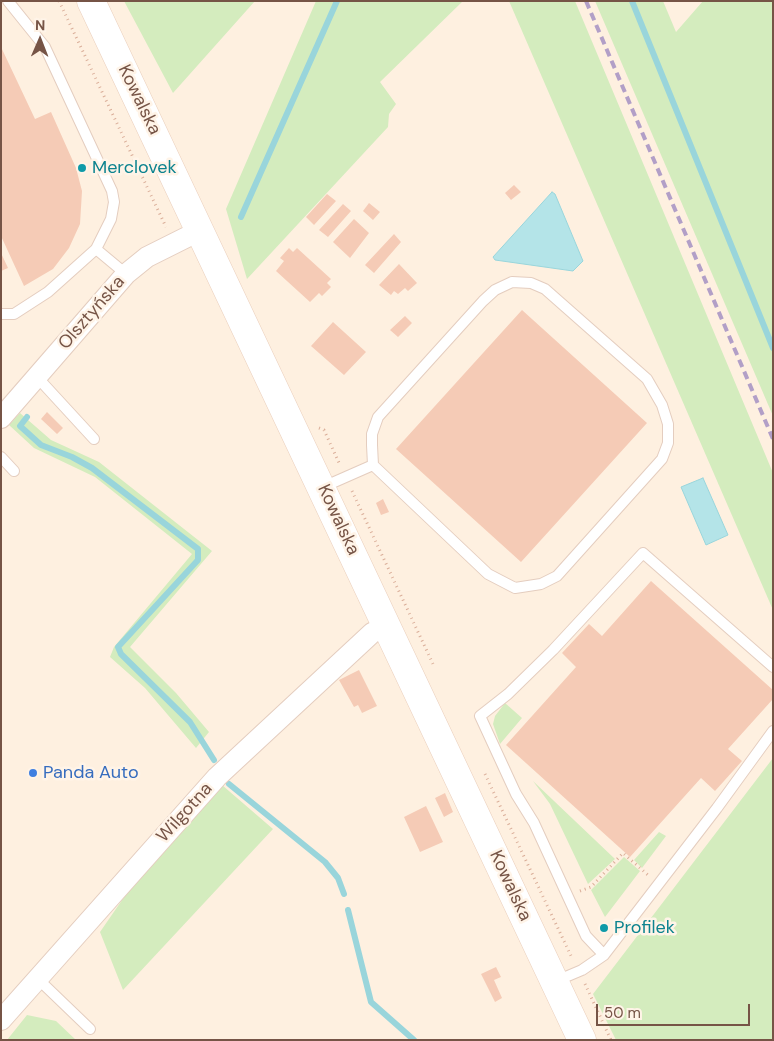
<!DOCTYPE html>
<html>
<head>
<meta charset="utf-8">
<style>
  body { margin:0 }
  #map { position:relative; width:774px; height:1041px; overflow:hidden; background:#fef0e0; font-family:"DM Sans",sans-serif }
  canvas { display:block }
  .frame { position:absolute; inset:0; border:2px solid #765446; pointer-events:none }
  .north { position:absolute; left:15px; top:15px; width:50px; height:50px; -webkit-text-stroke:4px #fff4e8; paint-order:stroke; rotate:1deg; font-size:14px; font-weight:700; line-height:20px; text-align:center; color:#765446 }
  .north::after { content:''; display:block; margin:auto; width:18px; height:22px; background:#765446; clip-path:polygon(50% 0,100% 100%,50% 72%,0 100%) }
  .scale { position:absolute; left:596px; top:1004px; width:154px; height:22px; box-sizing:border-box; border:2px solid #765446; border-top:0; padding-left:6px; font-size:15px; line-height:18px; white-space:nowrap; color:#765446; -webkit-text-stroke:4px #fff4e8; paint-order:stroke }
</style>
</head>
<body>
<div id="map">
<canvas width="774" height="1041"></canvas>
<div class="frame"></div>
<div class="north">N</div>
<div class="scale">50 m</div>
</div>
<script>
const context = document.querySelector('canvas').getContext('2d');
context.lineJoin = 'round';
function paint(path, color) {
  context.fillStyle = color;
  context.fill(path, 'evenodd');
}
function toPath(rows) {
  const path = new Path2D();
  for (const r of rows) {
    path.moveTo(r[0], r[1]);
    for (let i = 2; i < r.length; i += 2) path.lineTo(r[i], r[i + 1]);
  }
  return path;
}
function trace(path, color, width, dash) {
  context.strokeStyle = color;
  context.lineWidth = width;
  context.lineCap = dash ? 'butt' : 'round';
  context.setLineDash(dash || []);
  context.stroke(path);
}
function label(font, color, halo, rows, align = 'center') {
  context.font = font + ' "DM Sans",sans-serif';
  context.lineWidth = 5;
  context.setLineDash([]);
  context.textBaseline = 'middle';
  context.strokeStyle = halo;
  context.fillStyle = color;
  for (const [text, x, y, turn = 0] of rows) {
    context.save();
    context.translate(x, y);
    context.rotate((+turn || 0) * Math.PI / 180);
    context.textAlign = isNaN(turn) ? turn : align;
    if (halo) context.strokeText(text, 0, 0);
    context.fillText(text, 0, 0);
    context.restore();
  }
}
const green = toPath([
  [124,1,255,1,173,93],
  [316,1,463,1,380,82,396,104,389,114,388,127,247,279,226,209],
  [509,1,575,1,773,473,773,610],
  [595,1,663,1,676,32,703,1,773,1,773,416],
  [20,413,51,440,99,462,212,551,130,647,176,693,209,732,196,748,145,688,110,657,114,647,192,554,95,477,34,448,9,425],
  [505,703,522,718,500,744,493,724,495,716],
  [773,758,773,1040,616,1040,593,994],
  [533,781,615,859,588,884,550,804],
  [222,785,273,829,123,990,100,932,138,877],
  [659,832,666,836,642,868,634,860],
  [624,857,640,871,605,917,591,890],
  [27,1015,56,1021,76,1040,7,1040]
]);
const water = toPath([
  [552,192,555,194,583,261,573,271,495,260,493,257,552,192],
  [703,478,728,535,706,545,681,487,703,478]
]);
const stream = toPath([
  [632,1,773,348],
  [241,217,337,1],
  [27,417,20,426,41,445,72,457,92,468,198,549,198,560,118,647,121,654,190,722,214,760],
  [229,784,325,862,338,878,344,894],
  [348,910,371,1002,414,1040]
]);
const building = toPath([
  [1,47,35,119,51,112,76,168,82,191,80,224,69,248,53,269,24,286,1,236],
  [514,185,521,192,511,200,505,193],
  [327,194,336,201,314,225,306,217],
  [369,203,380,212,373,220,363,211],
  [343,204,351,211,328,237,319,230],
  [354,219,369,233,350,258,333,242],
  [394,234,401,242,374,273,365,265],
  [289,248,293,252,297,248,331,279,327,283,331,287,322,296,319,293,310,302,276,271,284,261,280,258],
  [1,253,8,268,1,271],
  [399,264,417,283,408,291,405,288,398,294,394,291,391,295,379,285],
  [522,310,647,423,521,562,396,449],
  [405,316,412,323,398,337,390,330],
  [333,322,366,352,344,375,311,346],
  [47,412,63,428,57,434,41,419],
  [383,499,389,512,381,515,376,503],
  [651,581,773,690,773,699,728,749,742,761,715,791,701,778,630,857,506,745,576,667,562,653,589,624,602,636],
  [359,670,377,706,362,713,358,705,354,707,339,680],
  [445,793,453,812,444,817,435,798],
  [426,806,443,842,420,852,404,817],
  [496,967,501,977,494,980,502,998,495,1002,481,974]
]);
const path = toPath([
  [59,1,166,227],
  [319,428,324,430,340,465],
  [352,491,433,664],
  [485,774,572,958],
  [580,891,591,887,623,853,648,875],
  [585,984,611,1040]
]);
const lane = toPath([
  [8,1,45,47,112,191,114,202,111,219,96,249,126,274],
  [512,282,531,283,545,289,647,379,662,405,668,424,668,443,662,459,557,576,541,584,515,588,488,574,373,465,372,445,372,434,378,417,483,301,495,290,512,282],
  [1,314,14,314,48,292,96,249],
  [37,377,94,439],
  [1,457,14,471],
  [323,487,373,465],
  [604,955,586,936,534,823,516,794,480,716,508,694,553,650,643,553,773,667],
  [38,979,90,1029],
  [556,981,582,970,604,955,717,808,773,731]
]);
const street = toPath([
  [1,418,126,274,147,257,201,230],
  [1,1020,217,777,372,633,387,625]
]);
const secondary = toPath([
  [91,1,582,1040]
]);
const rail = toPath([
  [586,1,773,439]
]);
const markers = [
  [82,168,5,"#0f9aa8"],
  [33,773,5,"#3f7fe0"],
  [604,928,5,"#0f9aa8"]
];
const streetNames = [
  ["Kowalska",139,100,64],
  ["Olsztyńska",92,313,-49],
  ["Kowalska",338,520,65],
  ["Wilgotna",185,813,-48],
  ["Kowalska",510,886,65]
];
const cultureNames = [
  ["Merclovek",92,168],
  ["Profilek",614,928]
];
const shopNames = [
  ["Panda Auto",43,773]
];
paint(green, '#d4ecbe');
paint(water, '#b4e4e8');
trace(water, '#99d5db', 1);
trace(stream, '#99d5db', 6);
paint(building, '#f5cbb6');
trace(lane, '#e4cdbf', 12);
trace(street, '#e4cdbf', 22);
trace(secondary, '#eacebb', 29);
trace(path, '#daae99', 3, [1, 4]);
trace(lane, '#fff', 10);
trace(street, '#fff', 20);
trace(secondary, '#fff', 28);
trace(rail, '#b29fc7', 4, [8, 5]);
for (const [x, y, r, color] of markers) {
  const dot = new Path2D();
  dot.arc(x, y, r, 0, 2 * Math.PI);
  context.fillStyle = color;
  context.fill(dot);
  trace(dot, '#fff4e8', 2);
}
label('18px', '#765446', '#fff4e8', streetNames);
label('18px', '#0d838f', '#fff4e8', cultureNames, 'left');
label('18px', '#366cbe', '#fff4e8', shopNames, 'left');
</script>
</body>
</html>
